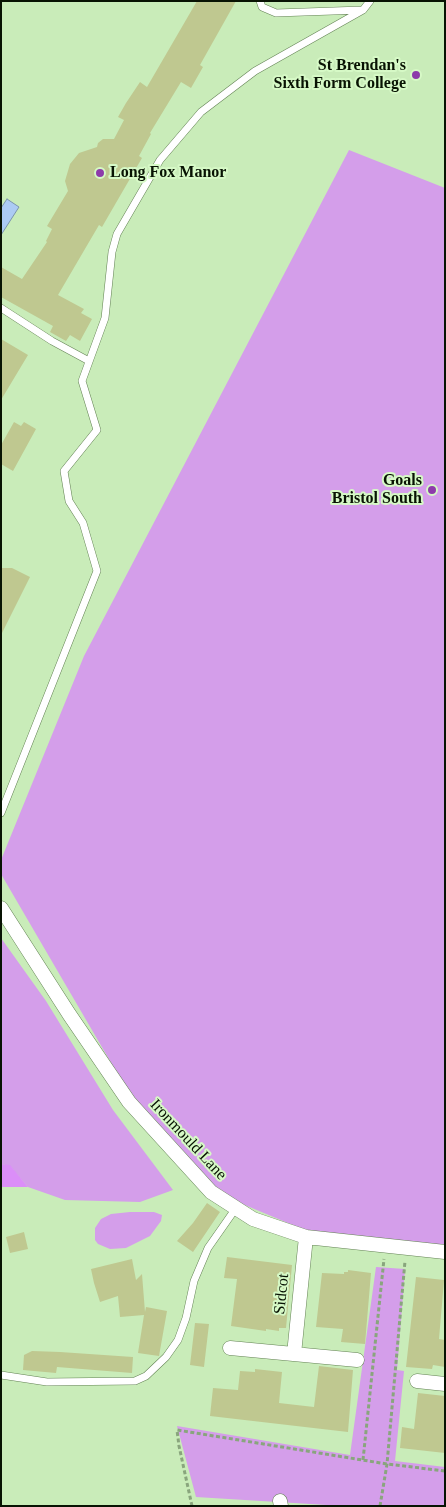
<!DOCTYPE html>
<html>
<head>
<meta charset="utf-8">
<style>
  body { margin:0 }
  #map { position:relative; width:446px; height:1507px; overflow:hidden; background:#c9ecb9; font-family:"Times New Roman",serif }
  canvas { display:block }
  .frame { position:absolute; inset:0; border:2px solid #081303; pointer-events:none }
</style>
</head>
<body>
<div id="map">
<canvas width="446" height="1507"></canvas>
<div class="frame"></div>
</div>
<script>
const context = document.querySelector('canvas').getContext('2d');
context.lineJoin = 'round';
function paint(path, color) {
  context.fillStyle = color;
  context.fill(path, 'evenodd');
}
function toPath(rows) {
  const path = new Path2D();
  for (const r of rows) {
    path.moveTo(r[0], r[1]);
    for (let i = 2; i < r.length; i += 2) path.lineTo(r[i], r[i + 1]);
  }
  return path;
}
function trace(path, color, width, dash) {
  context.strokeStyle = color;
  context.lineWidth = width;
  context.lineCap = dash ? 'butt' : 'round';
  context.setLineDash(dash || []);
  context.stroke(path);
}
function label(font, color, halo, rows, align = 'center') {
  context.font = font + ' "Times New Roman",serif';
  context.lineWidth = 4;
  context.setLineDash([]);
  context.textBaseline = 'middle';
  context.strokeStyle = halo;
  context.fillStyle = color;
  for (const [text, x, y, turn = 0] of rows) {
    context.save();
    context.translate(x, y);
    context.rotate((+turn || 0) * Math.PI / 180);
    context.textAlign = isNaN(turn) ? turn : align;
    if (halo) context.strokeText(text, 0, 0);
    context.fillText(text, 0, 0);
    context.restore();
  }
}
const green = toPath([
  [349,150,445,188,445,1245,307,1231,240,1203,213,1186,131,1097,1,874,1,860,84,656],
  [1,938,46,1001,113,1110,173,1190,140,1202,65,1200,28,1187,10,1166,1,1164],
  [130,1212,154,1212,162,1215,161,1221,150,1236,126,1248,110,1249,98,1244,95,1240,95,1228,101,1219,111,1214],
  [376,1267,405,1269,397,1370,404,1371,395,1461,445,1467,445,1506,343,1506,196,1497,177,1426,350,1455]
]);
const forest = toPath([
  [1,1164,10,1165,28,1187,1,1187]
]);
const water = toPath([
  [7,199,19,207,1,235,1,208,7,199]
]);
const building = toPath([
  [197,1,236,1,200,65,203,67,191,88,181,82,150,133,151,134,139,156,142,158,102,227,99,225,58,295,84,309,81,313,92,319,80,341,70,335,66,341,50,332,53,326,1,297,1,267,22,279,47,242,46,241,52,229,47,226,68,191,65,181,70,164,79,153,97,147,98,143,103,139,114,139,124,120,118,117,126,103,140,82,147,87],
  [1,339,28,355,1,400],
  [14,422,21,426,24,422,36,429,13,471,1,464,1,445],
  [1,568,12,568,30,577,1,635],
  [207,1203,220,1212,193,1252,177,1241,193,1223],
  [24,1232,28,1249,10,1253,6,1237],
  [227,1257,292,1265,286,1328,279,1328,279,1331,266,1329,266,1331,231,1326,237,1279,224,1278],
  [132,1259,136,1280,142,1274,145,1312,146,1307,167,1311,159,1356,138,1353,144,1315,120,1317,118,1296,100,1302,94,1283,91,1269],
  [348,1270,371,1273,365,1344,341,1342,343,1329,316,1327,322,1273,344,1274,344,1272,348,1272],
  [416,1277,444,1280,439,1339,445,1340,445,1367,433,1365,432,1369,406,1367],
  [195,1323,209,1324,204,1367,190,1365],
  [32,1351,60,1352,133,1357,132,1373,57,1367,56,1373,23,1370,24,1355],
  [319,1366,353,1370,348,1432,210,1416,213,1388,238,1390,240,1371,255,1372,255,1369,282,1372,279,1403,314,1407],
  [418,1393,445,1396,445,1453,400,1448,402,1427,414,1429]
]);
const path = toPath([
  [363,1460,384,1259],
  [192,1506,179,1446,177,1430,387,1464,445,1471],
  [380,1506,387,1464,405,1261]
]);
const lane = toPath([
  [260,1,262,7,276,13,362,10],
  [1,308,52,341,89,361],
  [1,813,97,571,83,523,69,501,64,471,97,430,82,381,105,318,112,252,117,234,160,160,201,112,255,71,363,10,370,1],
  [1,1375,47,1382,135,1381,146,1376,166,1357,178,1340,186,1318,194,1281,208,1248,236,1208]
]);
const street = toPath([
  [1,908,69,1014,129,1102,211,1192,253,1219,306,1237,445,1252],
  [230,1348,357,1360],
  [294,1354,306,1237],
  [417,1381,445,1384],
  [280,1501,281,1506]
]);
const markers = [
  [416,75,5,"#8d3baa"],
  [100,173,5,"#8d3baa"],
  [432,490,5,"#8d3baa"]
];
const poiNames = [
  ["St Brendan's",406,66],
  ["Sixth Form College",406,84],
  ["Long Fox Manor",110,173,"left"],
  ["Goals",422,481],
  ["Bristol South",422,499]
];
const streetNames = [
  ["Ironmould Lane",188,1140,47],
  ["Sidcot",282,1294,-84]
];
paint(green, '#d49eea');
paint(forest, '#db8ef8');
paint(water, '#accbf4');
trace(water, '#7b94ac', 1);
paint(building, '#bfc890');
trace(lane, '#638254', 8);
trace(street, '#638254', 15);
trace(path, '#89a57d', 3, [4, 2.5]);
trace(lane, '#fff', 7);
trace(street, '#fff', 14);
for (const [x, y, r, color] of markers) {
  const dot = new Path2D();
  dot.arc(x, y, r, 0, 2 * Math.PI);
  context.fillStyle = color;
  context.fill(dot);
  trace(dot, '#d6f9c6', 2);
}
label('bold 16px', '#081303', '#d6f9c6', poiNames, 'right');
label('16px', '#081303', '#d6f9c6', streetNames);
</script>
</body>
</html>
